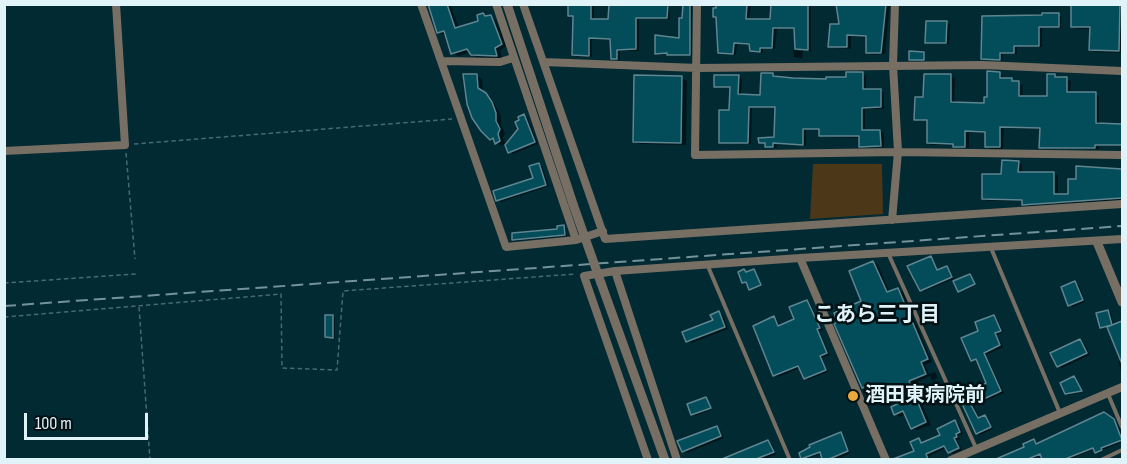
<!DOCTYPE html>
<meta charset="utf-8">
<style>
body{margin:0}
#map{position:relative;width:1127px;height:464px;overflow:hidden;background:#022a33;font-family:"Sofia Sans Condensed",sans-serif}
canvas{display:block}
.frame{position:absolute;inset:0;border:6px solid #dff3f9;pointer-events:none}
.scale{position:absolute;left:24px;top:413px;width:124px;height:27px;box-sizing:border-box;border:3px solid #dff3f9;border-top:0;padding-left:8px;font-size:18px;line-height:21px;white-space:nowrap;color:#dff3f9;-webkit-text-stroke:4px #031014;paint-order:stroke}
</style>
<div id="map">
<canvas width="1127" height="464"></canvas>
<div class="frame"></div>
<div class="scale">100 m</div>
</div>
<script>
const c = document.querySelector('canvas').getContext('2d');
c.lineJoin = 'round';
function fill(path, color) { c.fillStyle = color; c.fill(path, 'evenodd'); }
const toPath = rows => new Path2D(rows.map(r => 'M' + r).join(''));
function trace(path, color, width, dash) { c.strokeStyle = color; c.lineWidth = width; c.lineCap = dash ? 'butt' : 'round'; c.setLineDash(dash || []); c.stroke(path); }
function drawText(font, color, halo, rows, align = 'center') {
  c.font = font + ' "Sofia Sans Condensed","Noto Sans JP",sans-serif'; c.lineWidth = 5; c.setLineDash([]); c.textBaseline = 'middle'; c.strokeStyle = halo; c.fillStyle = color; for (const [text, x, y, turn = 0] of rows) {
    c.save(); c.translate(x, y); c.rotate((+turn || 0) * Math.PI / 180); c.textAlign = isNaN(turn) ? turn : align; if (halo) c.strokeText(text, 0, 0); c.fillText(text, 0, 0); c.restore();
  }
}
const green = toPath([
 [813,164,882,164,883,214,810,219]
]);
const shadow = toPath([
 [429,4,450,4,459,28,479,22,483,14,496,20,507,46,500,50,502,58,477,58,471,52,458,56,453,53,446,34,444,35,439,32],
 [569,4,594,4,594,21,609,21,610,4,669,4,670,19,639,19,639,51,620,51,620,60,613,58,611,40,592,39,592,57,577,57,574,55,573,17,569,15],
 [688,4,692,5,692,56,656,53,681,40],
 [717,4,751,4,749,21,772,20,772,4,811,4,811,51,803,50,802,59,794,57,793,50,802,51,797,48,796,29,777,29,775,49,763,49,763,53,755,53,751,50,751,45,737,44,736,55,723,54,719,52,718,18,714,16],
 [838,4,890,4,885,54,872,55,868,52,867,38,851,36,851,49,834,48,830,46,840,25],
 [1072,4,1122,4,1122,53,1095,52,1091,49,1091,29,1077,29,1072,26],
 [1058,15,1061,17,1061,28,1042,28,1042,47,1017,47,1017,54,1003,54,1002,61,983,58],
 [947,22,950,24,949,44,931,44,927,42],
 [999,73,1003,76,1004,79,1011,79,1022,85,1023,97,1048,97,1055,76,1071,81,1070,94,1095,94,1099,96,1099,125,1122,125,1122,146,1099,146,1099,149,1045,149,1041,147,1041,129,1004,128,1003,149,990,149,986,146,986,133,969,132,969,148,959,148,955,145,932,145,928,143,928,121,920,121,916,119,925,99,951,76,955,78,954,104,986,105],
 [863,74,866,76,866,91,881,91,884,93,884,109,865,109,865,131,880,131,884,133,884,147,864,148,860,146,860,138,824,137,820,135,820,130,806,130,806,146,776,144,777,148,770,148,766,145,760,143,775,138,776,108,752,108,751,144,724,144,720,142,730,111,731,88,719,88,715,86,739,76,742,78,741,96,762,97,773,75,793,79,847,79],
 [477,76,482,79,483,92,491,97,501,116,501,125,505,133,503,138,505,144,501,146,482,130],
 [636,77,682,78,687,81,686,145,639,144,634,141],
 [524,116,528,118,538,144,513,154,509,152],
 [1018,162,1022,164,1022,173,1054,173,1058,175,1058,195,1069,195,1122,178,1122,200,1027,206,1024,204,1024,201,987,201,983,198,1002,175],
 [538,164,542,166,549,186,501,202,498,200,534,179],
 [563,227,566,228,567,236,516,241,513,240,558,231],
 [931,258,934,260,938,271,947,268,950,269,954,279,924,291,921,290],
 [873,262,878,265,890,293,897,289,903,292,932,362,925,365,929,374,935,372,938,378,932,381,930,376,913,384,931,425,917,430,912,428,906,414,900,417,895,414,901,404,895,391,880,397,875,394,873,389,868,390,863,387,863,302],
 [754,270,762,286,752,290,748,282,743,282,744,271],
 [970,275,976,285,961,292,959,291],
 [1075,283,1079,285,1085,302,1073,307,1069,305],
 [807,301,810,303,823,330,819,331,830,355,822,358,828,372,808,380,805,378,800,368,778,377,775,375,774,318,777,319,780,327,796,319],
 [1107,311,1111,313,1114,326,1122,323,1122,373,1118,362,1122,360,1109,328,1102,327],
 [719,313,723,315,728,329,691,343,687,341,715,321],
 [994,316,997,318,1003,332,997,335,1003,347,986,355,1004,393,974,406,980,419,985,417,988,419,993,429,980,435,977,433,960,396,988,384,978,361,973,360,980,332],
 [333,317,335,318,335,338,328,338,326,337],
 [1080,341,1084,343,1090,355,1062,368,1058,366],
 [1074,378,1083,392,1069,395,1066,393],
 [706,398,712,409,695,416,693,414],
 [1104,414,1116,422,1122,432,1122,442,1103,450,1103,451,1099,453,1095,449,1068,460,1043,460,1042,455,1030,460,994,459,1026,448,1034,440,1038,445],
 [955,422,959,424,963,434,958,436,960,439,957,440,962,450,953,454,947,448,929,456,930,460,900,460,916,451,919,440,923,444,942,436],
 [716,428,720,430,724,438,687,453,683,451],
 [841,434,843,436,850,453,836,460,824,460,822,453,805,459,803,458],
 [768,442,772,444,776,454,764,460,726,460]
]);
const building = toPath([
 [428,4,447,4,455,28,478,21,477,15,483,13,485,16,491,15,502,44,495,48,497,56,471,55,467,49,451,54,444,31,437,33,428,4],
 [568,4,591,4,591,19,608,19,609,5,668,4,667,18,636,18,636,49,617,50,617,59,611,59,610,39,589,38,589,56,572,55,573,16,568,16,568,4],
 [683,4,690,4,690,55,667,55,667,53,655,54,655,35,679,38,679,18,682,18,683,4],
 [716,4,747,4,746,19,770,19,771,4,808,4,808,50,795,49,794,28,773,28,772,48,760,48,760,52,750,51,749,44,734,43,733,54,718,53,716,17,713,17,713,8,716,8,716,4],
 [836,4,886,4,881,53,866,53,866,36,847,35,847,47,828,47,830,24,839,24,836,4],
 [1071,4,1120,4,1119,51,1089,50,1090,27,1071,27,1071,4],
 [1042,13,1059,13,1059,27,1039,27,1039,46,1014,46,1014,53,1000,53,1000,60,981,59,982,16,1042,15,1042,13],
 [926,21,947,21,946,43,925,43,926,21],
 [909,51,924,52,924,60,909,60,909,51],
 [987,71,1000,72,1000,78,1012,78,1012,81,1019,81,1019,96,1047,96,1047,74,1055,74,1055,77,1067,77,1067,92,1096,92,1096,123,1122,124,1122,145,1095,145,1095,148,1039,148,1040,128,1000,127,1000,147,985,147,985,132,965,131,965,147,953,147,953,144,927,143,927,120,914,120,915,97,923,97,924,74,951,74,951,102,984,103,984,97,987,97,987,71],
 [846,72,863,72,863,89,881,89,881,107,862,108,862,130,880,130,881,146,859,147,859,136,819,136,819,129,803,129,803,145,773,143,773,147,765,147,765,143,759,143,758,138,774,137,775,107,749,107,748,143,719,143,719,110,729,110,730,87,714,87,714,75,739,75,738,94,760,95,761,73,773,73,773,76,793,78,826,79,826,77,846,77,846,72],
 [463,74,477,74,478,88,486,93,492,102,496,113,496,121,500,129,498,134,500,141,495,144,493,138,490,140,481,131,472,118,467,104,463,74],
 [634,75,682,76,681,143,633,142,634,75],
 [524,114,535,142,508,153,505,145,518,129,515,122,519,120,518,117,524,114],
 [1002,160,1019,161,1018,172,1054,172,1054,194,1068,194,1068,179,1076,179,1076,166,1122,169,1122,198,1022,205,1022,200,982,199,982,174,1001,174,1002,160],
 [539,163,546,185,496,201,493,191,533,178,529,166,539,163],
 [564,225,565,235,512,240,512,233,557,229,557,226,564,225],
 [931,256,937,270,947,266,952,277,920,291,907,266,931,256],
 [873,261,887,292,898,288,928,359,921,362,926,374,909,381,926,422,911,429,903,411,894,415,891,407,899,403,892,387,874,395,870,385,862,388,834,324,837,322,834,313,861,301,849,271,873,261],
 [744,269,746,272,754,269,761,285,749,290,746,282,742,283,738,272,744,269],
 [970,274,975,284,958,292,953,281,970,274],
 [1075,281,1083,300,1068,306,1061,287,1075,281],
 [807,300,820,328,817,329,827,353,820,356,826,370,804,379,798,366,773,376,753,326,774,316,778,326,794,319,789,307,807,300],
 [1108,310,1112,325,1100,328,1096,313,1108,310],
 [719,311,725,327,686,342,682,332,713,320,710,315,719,311],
 [325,315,333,315,333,338,325,337,325,315],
 [994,315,1001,331,995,333,1000,345,984,353,1001,391,971,405,978,418,985,415,991,427,976,434,958,395,986,383,976,359,971,361,961,338,978,331,975,322,994,315],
 [1122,321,1122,364,1107,327,1122,321],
 [1080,339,1087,353,1057,367,1050,353,1080,339],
 [1074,376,1082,391,1065,394,1060,383,1074,376],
 [706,397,711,408,691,415,687,404,706,397],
 [1104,412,1114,419,1122,440,1101,448,1102,450,1095,453,1093,448,1065,459,1042,459,1040,454,1028,459,996,459,1024,447,1023,444,1034,439,1036,444,1104,412],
 [955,420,960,432,956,434,957,437,954,438,959,448,948,453,944,446,926,454,928,459,893,459,914,451,910,442,919,438,921,443,940,435,937,429,955,420],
 [717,426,721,436,682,452,677,441,717,426],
 [841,432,848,451,829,459,822,459,820,452,801,459,799,453,810,447,809,445,841,432],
 [768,440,774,452,756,459,722,459,768,440]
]);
const path = toPath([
 [134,144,452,119],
 [126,153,135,259],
 [4,283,136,274],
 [139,307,150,460],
 [4,317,281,294,282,368,337,370,343,291,575,274]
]);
const service = toPath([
 [991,248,1060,413],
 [888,253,976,448],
 [707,264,790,460],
 [1108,394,1122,427],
 [1101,460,1122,450]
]);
const minor = toPath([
 [421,4,506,247,576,240,603,231],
 [496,4,576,240],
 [523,4,605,239,1122,204],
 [697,4,695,155,898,152,1122,155],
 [442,61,500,62,513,58],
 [544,62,697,68,983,65,1122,71],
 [4,151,125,145,116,4],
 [892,220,898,152,893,65,895,4],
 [800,258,886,460],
 [615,271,677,460],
 [648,460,584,276,615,271,800,258,1122,239],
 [951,460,1122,387]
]);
const tertiary = toPath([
 [507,4,573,204],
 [1097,242,1122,302],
 [601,283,665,460]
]);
const rail = toPath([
 [4,306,1122,226]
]);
const tertiaryBridge = toPath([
 [573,204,601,283]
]);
const markers = [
 [853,396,6,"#eda83b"]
];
const poiNames = [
 ["酒田東病院前",865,396]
];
const neighbourhoodNames = [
 ["こあら三丁目",877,316]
];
fill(green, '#4c3719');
fill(shadow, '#0007');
fill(building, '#034d5b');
trace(building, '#5f8590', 1.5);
trace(path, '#476971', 1.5, [4.5, 3]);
trace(service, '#786f64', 4);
trace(minor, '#786f64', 8);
trace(tertiary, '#786f64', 9);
trace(rail, '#749299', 2, [12, 6]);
trace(tertiaryBridge, '#786f64', 9);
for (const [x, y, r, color] of markers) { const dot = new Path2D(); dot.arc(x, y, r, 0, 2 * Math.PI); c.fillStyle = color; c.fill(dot); trace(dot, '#031014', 2); }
drawText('bold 20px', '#dff3f9', '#031014', poiNames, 'left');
drawText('bold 21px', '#dff3f9', '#031014', neighbourhoodNames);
</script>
